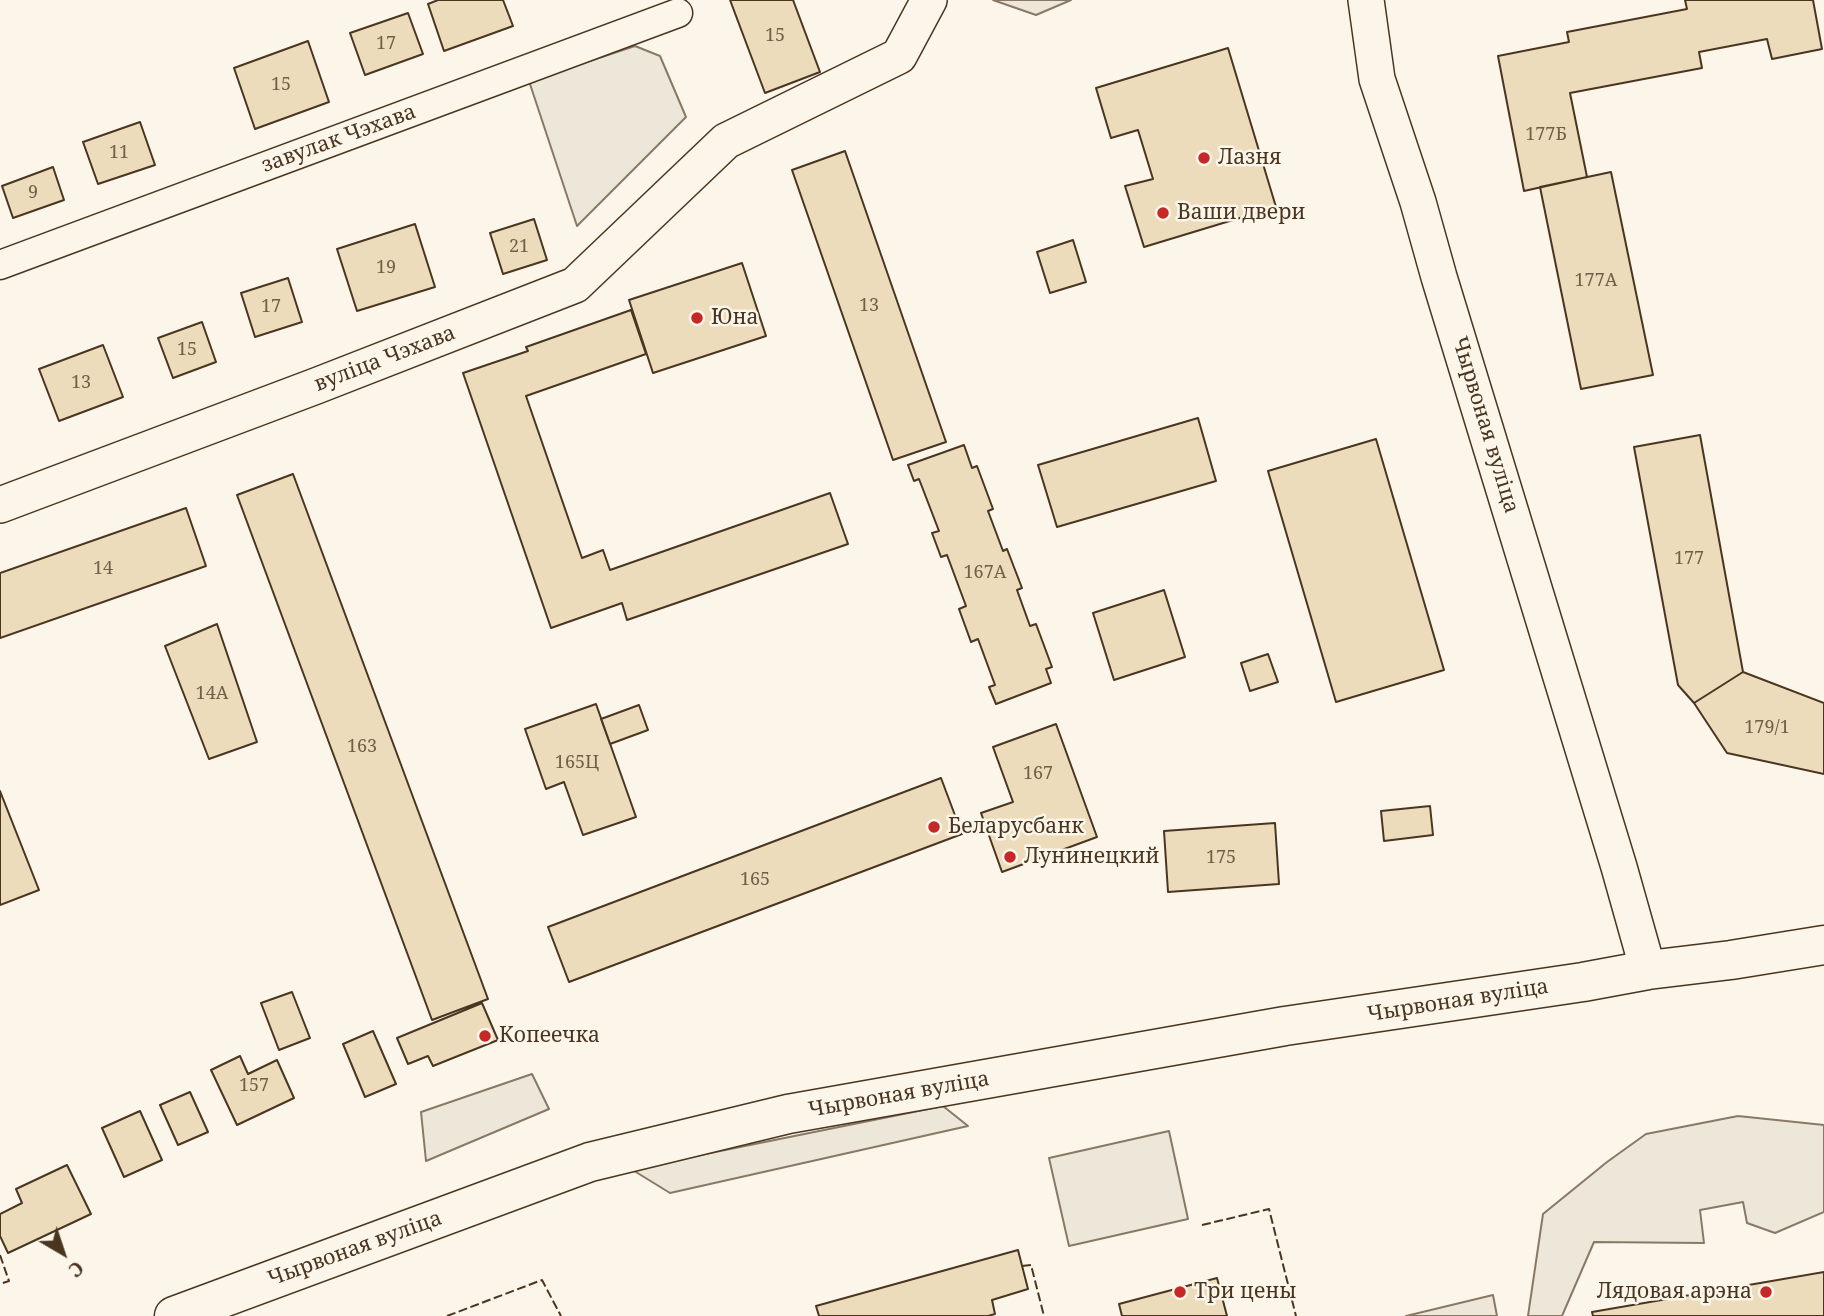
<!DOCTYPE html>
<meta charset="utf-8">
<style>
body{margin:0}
#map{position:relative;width:1824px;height:1316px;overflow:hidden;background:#fbf6e9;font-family:"Noto Serif",serif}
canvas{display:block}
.north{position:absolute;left:28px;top:1218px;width:70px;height:70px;-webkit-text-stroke:5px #fbf6e9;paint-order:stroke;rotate:141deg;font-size:19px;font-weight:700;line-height:28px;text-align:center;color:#4a3520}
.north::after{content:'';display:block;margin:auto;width:24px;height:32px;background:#4a3520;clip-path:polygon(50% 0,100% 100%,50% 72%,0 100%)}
</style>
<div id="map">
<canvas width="1824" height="1316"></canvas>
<div class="north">С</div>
</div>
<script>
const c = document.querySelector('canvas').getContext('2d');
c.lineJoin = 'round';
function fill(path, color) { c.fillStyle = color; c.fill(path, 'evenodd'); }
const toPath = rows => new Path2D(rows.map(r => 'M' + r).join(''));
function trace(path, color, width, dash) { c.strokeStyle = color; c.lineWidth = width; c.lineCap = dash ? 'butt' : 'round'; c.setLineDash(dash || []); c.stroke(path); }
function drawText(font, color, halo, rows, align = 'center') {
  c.font = font + ' "Noto Serif",serif'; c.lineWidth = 5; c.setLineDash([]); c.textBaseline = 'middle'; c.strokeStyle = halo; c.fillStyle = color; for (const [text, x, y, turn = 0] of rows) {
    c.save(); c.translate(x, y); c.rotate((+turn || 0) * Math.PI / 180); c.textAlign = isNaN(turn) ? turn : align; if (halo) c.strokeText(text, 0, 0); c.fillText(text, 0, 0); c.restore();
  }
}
const green = toPath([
 [993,0,1071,0,1036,15,993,0],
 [1493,1295,1497,1316,1406,1316,1493,1295]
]);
const parking = toPath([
 [635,46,660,56,686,117,577,226,529,81,635,46],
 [532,1074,549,1109,426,1161,421,1112,532,1074],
 [943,1106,968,1126,670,1193,631,1169,943,1106],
 [1738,1116,1824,1125,1824,1212,1775,1233,1747,1223,1743,1202,1700,1210,1704,1243,1594,1242,1562,1316,1528,1316,1543,1214,1607,1162,1646,1134,1738,1116],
 [1169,1131,1188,1219,1069,1246,1049,1158,1169,1131]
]);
const building = toPath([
 [438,0,503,0,513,26,444,51,428,4,438,0],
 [730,0,793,0,820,72,765,93,730,0],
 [1685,0,1813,0,1822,49,1772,59,1767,39,1699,52,1702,68,1570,93,1587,177,1524,191,1498,56,1569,42,1567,32,1687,9,1685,0],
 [408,13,423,54,365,75,350,33,408,13],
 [308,41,329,102,255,129,234,68,308,41],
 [1228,48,1276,207,1144,247,1125,186,1153,179,1138,130,1111,138,1096,88,1228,48],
 [140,122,155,165,98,184,83,142,140,122],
 [845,151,946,442,893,460,792,170,845,151],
 [53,167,64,200,13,218,2,186,53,167],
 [1611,172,1653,375,1581,389,1540,187,1611,172],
 [534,219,547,260,503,274,490,233,534,219],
 [415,224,435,287,357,311,337,249,415,224],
 [1073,240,1086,282,1050,293,1037,252,1073,240],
 [742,263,766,336,653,373,629,300,742,263],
 [288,278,302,322,255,337,241,293,288,278],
 [631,310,646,354,526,396,582,558,603,550,610,570,830,493,848,544,627,620,622,603,551,628,463,373,528,351,526,347,631,310],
 [202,322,216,362,173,378,158,338,202,322],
 [103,345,123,397,59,421,39,369,103,345],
 [1198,418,1216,481,1057,527,1038,465,1198,418],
 [1700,435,1743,672,1694,703,1678,685,1634,447,1700,435],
 [1376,439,1444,670,1336,702,1268,471,1376,439],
 [964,445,972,468,977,466,993,509,988,511,1003,551,1007,549,1022,588,1017,590,1030,626,1036,624,1052,667,1046,669,1051,683,996,704,989,687,995,685,978,639,971,642,959,609,966,606,947,555,941,557,932,533,939,531,919,479,914,481,908,465,964,445],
 [293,474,488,999,432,1020,237,495,293,474],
 [186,508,206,566,0,638,0,573,186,508],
 [1164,590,1185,657,1114,680,1093,613,1164,590],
 [217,624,257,742,209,759,165,646,217,624],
 [1268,654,1278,682,1250,691,1241,663,1268,654],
 [1743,672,1824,703,1824,774,1727,753,1694,703,1743,672],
 [596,704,636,817,583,835,564,782,546,789,525,729,596,704],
 [639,705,648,730,610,744,601,719,639,705],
 [1056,724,1097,837,1002,872,981,813,1013,802,993,747,1056,724],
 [941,778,962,834,569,982,548,927,941,778],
 [0,791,39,890,0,905,0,791],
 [1430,806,1433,835,1384,841,1381,811,1430,806],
 [1275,823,1279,884,1168,892,1164,831,1275,823],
 [292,992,310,1038,279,1050,261,1003,292,992],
 [482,1003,498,1040,433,1066,428,1056,408,1064,397,1038,482,1003],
 [373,1031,396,1084,365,1097,343,1044,373,1031],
 [240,1056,248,1074,277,1060,294,1098,237,1125,211,1070,240,1056],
 [190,1092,208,1132,178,1145,160,1105,190,1092],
 [140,1111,162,1160,124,1177,102,1128,140,1111],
 [67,1165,91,1214,8,1253,0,1236,0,1214,22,1203,16,1189,67,1165],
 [1018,1250,1028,1289,992,1300,995,1314,988,1316,819,1316,816,1306,1018,1250],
 [1824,1272,1824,1316,1593,1316,1592,1312,1824,1272],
 [1217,1278,1227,1316,1122,1316,1119,1304,1217,1278]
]);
const minor = toPath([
 [0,265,678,13]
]);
const tertiary = toPath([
 [1366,0,1377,79,1418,202,1439,277,1619,867,1648,970],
 [0,505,316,386,575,285,726,141,899,56,929,0]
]);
const primary = toPath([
 [174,1316,590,1162,788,1114,1285,1026,1583,982,1648,970,1731,960,1824,945]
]);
const fence = toPath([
 [1202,1225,1269,1209,1296,1316],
 [0,1255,9,1281,0,1284],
 [1022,1266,1031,1265,1044,1316],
 [447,1316,542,1280,561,1316]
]);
const markers = [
 [1204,158,7,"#c62828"],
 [1163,213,7,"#c62828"],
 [697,318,7,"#c62828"],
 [934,827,7,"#c62828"],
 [1010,857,7,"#c62828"],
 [485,1036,7,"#c62828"],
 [1180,1292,7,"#c62828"],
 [1766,1292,7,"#c62828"]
];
const numberNames = [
 ["15",775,36],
 ["17",386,44],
 ["15",281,85],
 ["177Б",1546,135],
 ["11",119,153],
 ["9",33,193],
 ["21",519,247],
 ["19",386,268],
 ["177А",1596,281],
 ["13",869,306],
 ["17",271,307],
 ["15",187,350],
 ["13",81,383],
 ["177",1689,559],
 ["14",103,569],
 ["167А",985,573],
 ["14А",212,694],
 ["179/1",1767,728],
 ["163",362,747],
 ["165Ц",577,763],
 ["167",1038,774],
 ["175",1221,858],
 ["165",755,880],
 ["157",254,1086]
];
const streetNames = [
 ["завулак Чэхава",339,139,-20],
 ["вуліца Чэхава",385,359,-21],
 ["Чырвоная вуліца",1485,425,73],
 ["Чырвоная вуліца",1458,1001,-9],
 ["Чырвоная вуліца",899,1095,-10],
 ["Чырвоная вуліца",355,1249,-20]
];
const poiNames = [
 ["Лазня",1218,158],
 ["Ваши двери",1177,213],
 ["Юна",711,318],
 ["Беларусбанк",948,827],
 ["Лунинецкий",1024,857],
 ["Копеечка",499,1036],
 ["Три цены",1194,1292],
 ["Лядовая арэна",1752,1292,"right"]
];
fill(green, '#ede6d9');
trace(green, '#887966', 2);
fill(parking, '#ede7d9');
trace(parking, '#887966', 2);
fill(building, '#ecdcbc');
trace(building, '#4a3520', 2);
trace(minor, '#4a3520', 31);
trace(tertiary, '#4a3520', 38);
trace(primary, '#4a3520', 41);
trace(minor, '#fbf6e9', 28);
trace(tertiary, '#fbf6e9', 35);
trace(primary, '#fbf6e9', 38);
trace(fence, '#4a3520', 2, [9, 3.5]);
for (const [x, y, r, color] of markers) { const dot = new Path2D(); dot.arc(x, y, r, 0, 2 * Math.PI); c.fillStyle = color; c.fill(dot); trace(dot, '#fbf6e9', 2.5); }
drawText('18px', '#725f47', null, numberNames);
drawText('21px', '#4a3520', '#fbf6e9', streetNames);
drawText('21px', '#4a3520', '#fbf6e9', poiNames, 'left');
</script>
